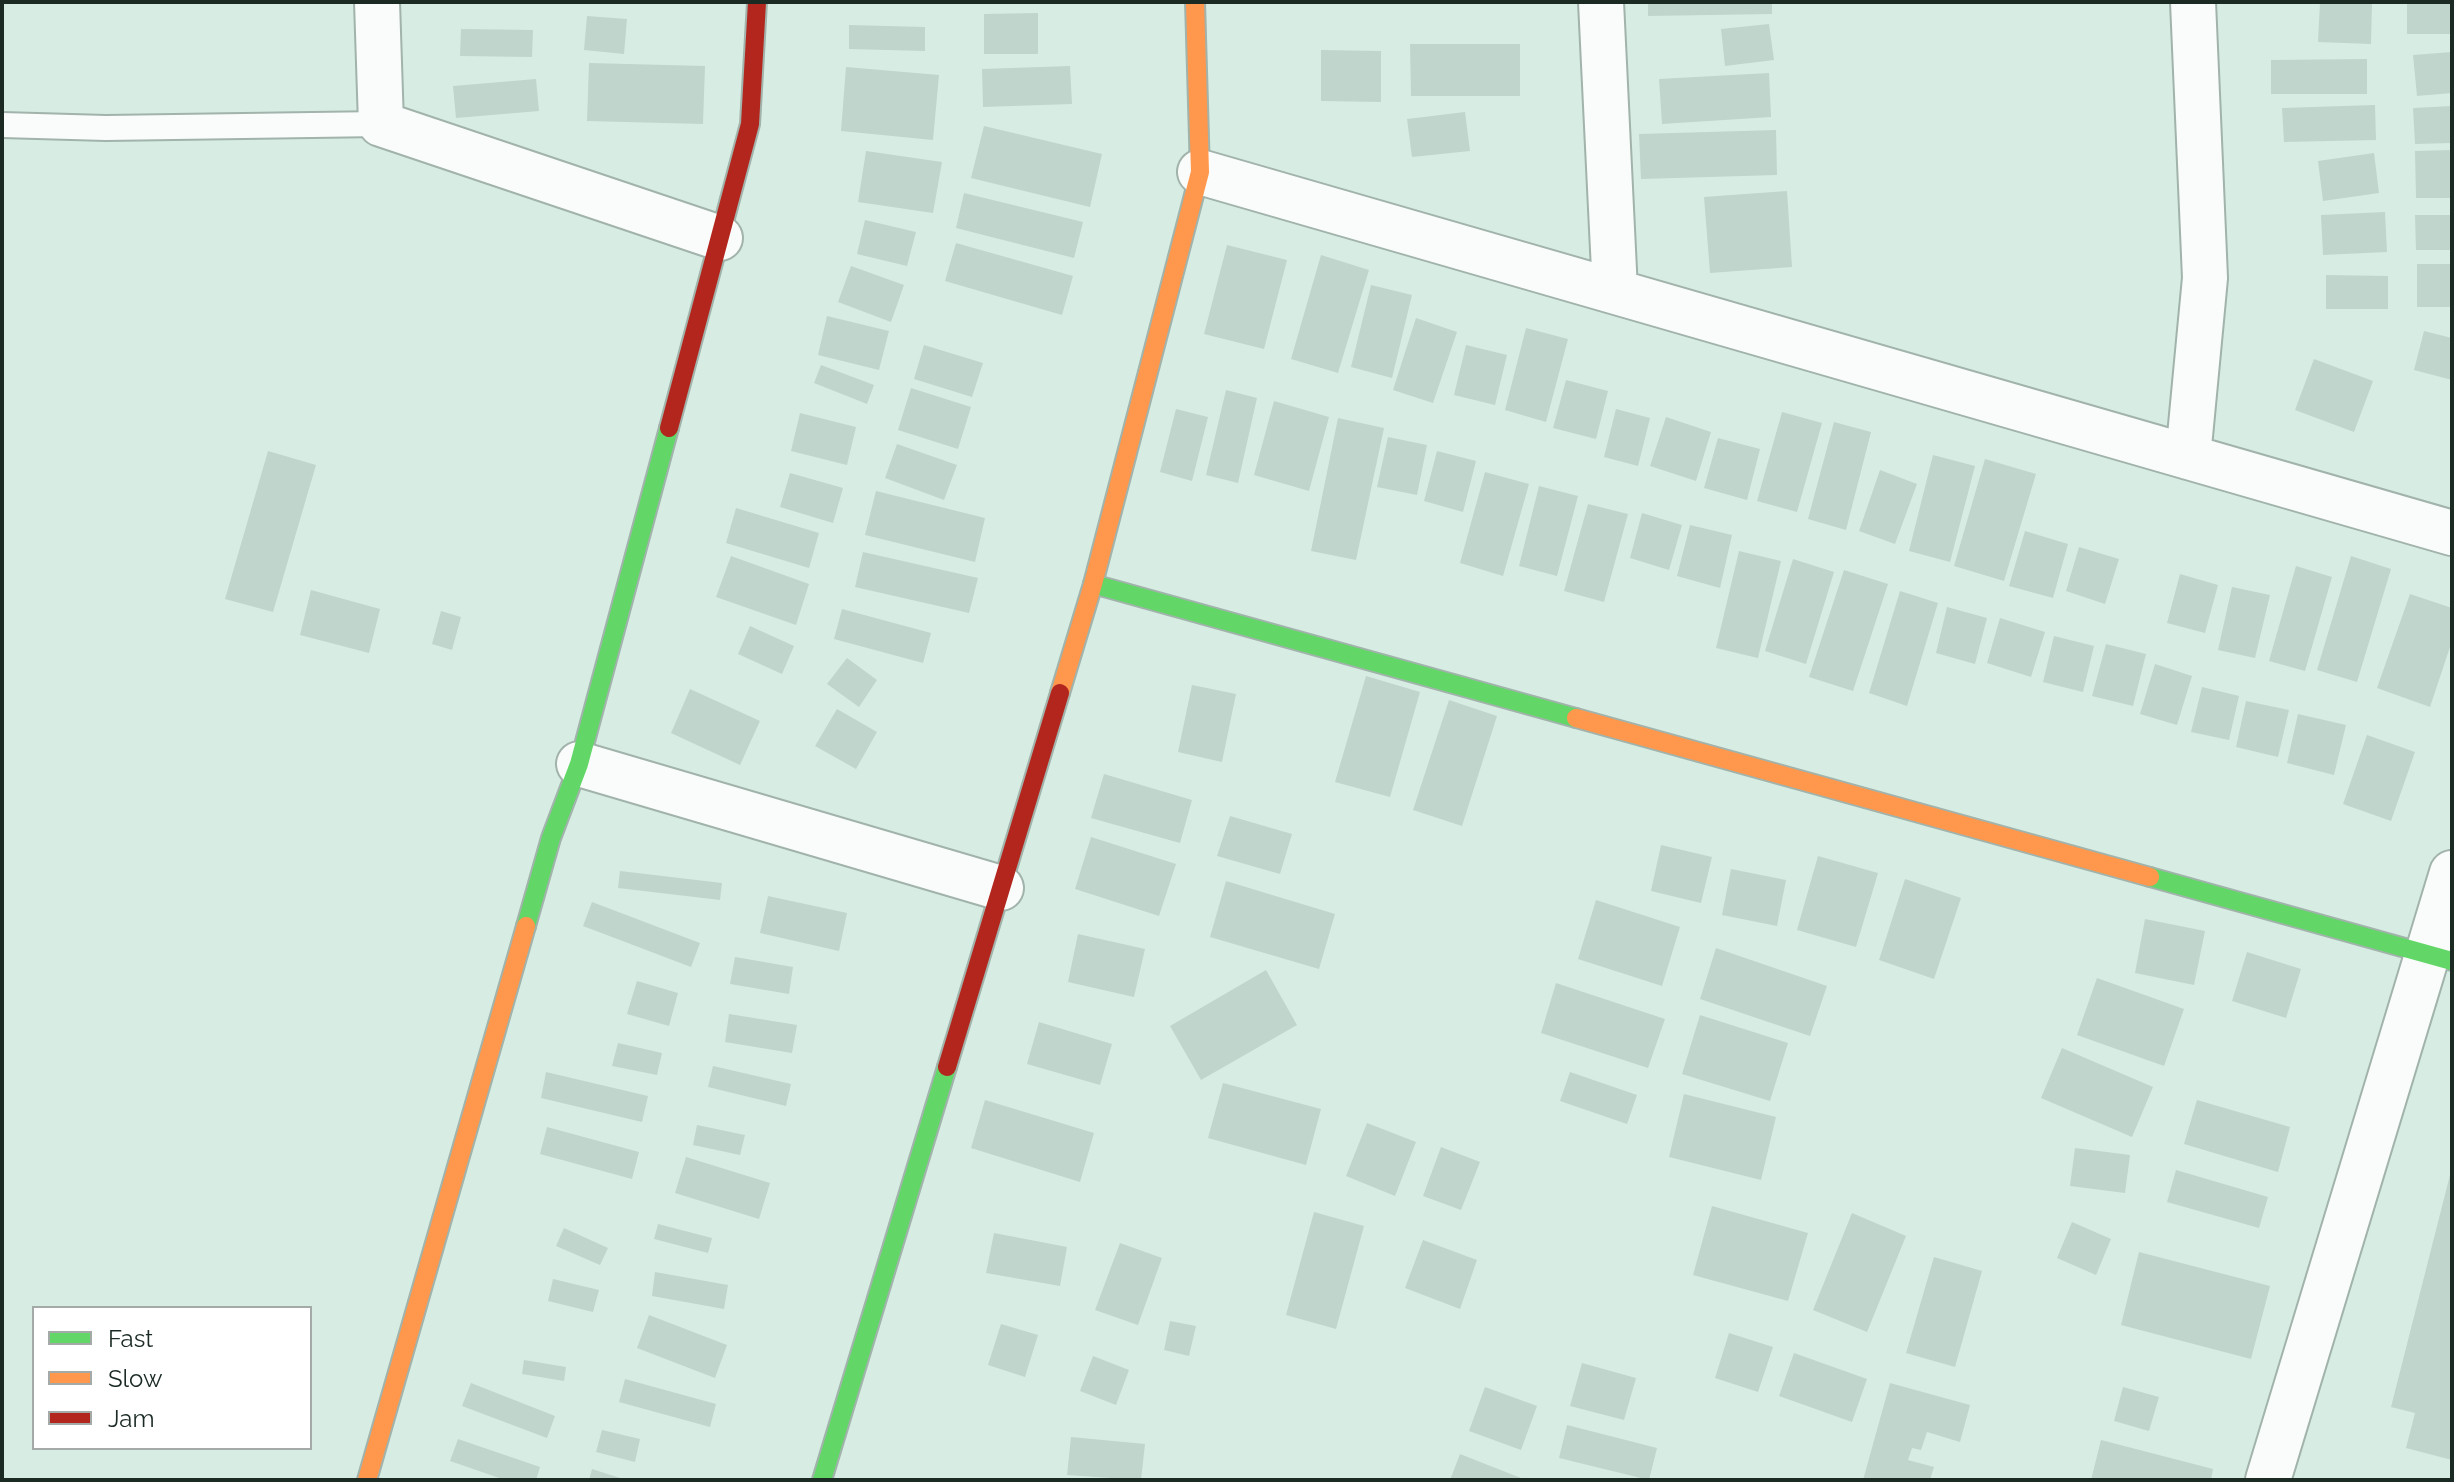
<!DOCTYPE html>
<style>
body{margin:0}
#map{position:relative;width:2454px;height:1482px;overflow:hidden;background:#d7ede3;font-family:Raleway,sans-serif}
canvas{display:block}
.frame{position:absolute;inset:0;border:4px solid #1b2b24;pointer-events:none}
.legend{position:absolute;left:32px;top:1306px;width:280px;height:144px;box-sizing:border-box;background:#fff;border:2px solid #a4aaa7;margin:0;padding:10px 14px;list-style:none;font-size:24px;color:#1b2b24}
.legend li{display:flex;align-items:center;gap:16px;height:40px}
.legend b{width:40px;border:2px solid #a4aaa7}
</style>
<div id="map">
<canvas width="2454" height="1482"></canvas>
<div class="frame"></div>
<ul class="legend">
<li><b style="height:10px;background:#63d668"></b>Fast</li>
<li><b style="height:10px;background:#ff974d"></b>Slow</li>
<li><b style="height:10px;background:#b3261e"></b>Jam</li>
</ul>
</div>
<script>
const c = document.querySelector('canvas').getContext('2d');
c.lineJoin = 'round';
function fill(path, color) { c.fillStyle = color; c.fill(path, 'evenodd'); }
const toPath = rows => new Path2D(rows.map(r => 'M' + r).join(''));
function trace(path, color, width, dash) { c.strokeStyle = color; c.lineWidth = width; c.lineCap = dash ? 'butt' : 'round'; c.setLineDash(dash || []); c.stroke(path); }
const building = toPath([
 [1648,2,1772,2,1772,14,1648,16],
 [2320,2,2372,3,2371,44,2318,42],
 [2407,2,2452,2,2452,34,2407,34],
 [1038,13,1038,54,984,54,984,14],
 [587,16,627,19,624,54,584,50],
 [1769,24,1774,60,1725,66,1721,29],
 [849,25,925,27,925,51,849,49],
 [461,29,533,30,532,57,460,56],
 [1410,44,1520,44,1520,96,1411,96],
 [1321,50,1381,51,1381,102,1321,101],
 [2452,52,2452,93,2417,96,2413,55],
 [2367,59,2367,94,2271,94,2271,60],
 [589,63,705,66,703,124,587,121],
 [1070,66,1072,104,983,107,982,69],
 [846,67,939,75,933,140,841,131],
 [1769,73,1771,117,1662,124,1659,79],
 [536,79,539,111,456,118,453,86],
 [2375,105,2376,140,2284,142,2282,108],
 [2452,106,2452,143,2415,144,2413,108],
 [1465,112,1470,151,1412,157,1407,119],
 [984,126,1102,154,1090,207,971,178],
 [1776,130,1777,175,1641,179,1639,134],
 [2452,150,2452,198,2416,198,2415,151],
 [866,151,942,162,933,213,858,202],
 [2374,153,2379,193,2323,201,2318,161],
 [1787,191,1792,267,1710,273,1704,197],
 [964,193,1083,222,1074,258,956,228],
 [2385,212,2387,252,2323,255,2321,215],
 [2415,215,2452,215,2452,250,2416,250],
 [865,220,916,232,907,266,857,254],
 [956,243,1073,276,1062,315,945,281],
 [1227,245,1287,260,1264,349,1204,334],
 [1321,255,1369,270,1338,373,1291,359],
 [2417,264,2452,264,2452,307,2417,307],
 [851,266,904,285,891,322,838,302],
 [2326,275,2388,276,2388,309,2326,309],
 [1371,285,1412,295,1392,378,1351,367],
 [827,316,889,331,879,370,818,355],
 [1416,318,1457,332,1433,403,1393,390],
 [1526,328,1568,339,1546,422,1505,410],
 [2424,331,2452,338,2452,380,2414,370],
 [924,345,983,363,972,397,914,379],
 [1466,345,1507,355,1495,405,1454,395],
 [2314,359,2373,381,2354,432,2295,410],
 [821,365,874,385,867,404,814,383],
 [1566,380,1608,391,1596,439,1553,428],
 [911,388,971,407,958,449,898,430],
 [1226,390,1257,398,1238,483,1206,475],
 [1274,401,1329,417,1309,491,1254,475],
 [1176,409,1208,417,1192,481,1160,472],
 [1616,409,1650,418,1638,466,1604,457],
 [1782,412,1822,423,1797,512,1757,501],
 [800,413,856,427,847,465,791,451],
 [1666,417,1711,432,1696,481,1650,466],
 [1338,418,1384,428,1356,560,1311,551],
 [1834,422,1871,432,1846,530,1808,519],
 [1388,437,1427,445,1417,495,1377,487],
 [1718,438,1760,449,1747,500,1704,488],
 [897,444,957,465,944,500,885,478],
 [268,451,316,465,273,612,225,599],
 [1437,451,1476,461,1463,512,1424,501],
 [1933,455,1975,466,1950,562,1909,551],
 [1985,459,2036,474,2004,581,1954,566],
 [1880,470,1917,484,1895,544,1859,531],
 [1485,472,1529,484,1503,576,1460,563],
 [790,473,843,488,833,523,780,507],
 [1539,486,1578,496,1557,576,1519,566],
 [876,491,985,518,975,562,865,535],
 [1588,504,1628,514,1604,602,1564,591],
 [736,508,819,533,809,568,726,543],
 [1642,513,1682,525,1669,570,1630,558],
 [1690,525,1732,535,1720,588,1677,576],
 [2025,531,2068,544,2053,598,2009,586],
 [2079,547,2119,559,2105,604,2066,591],
 [1739,551,1781,561,1758,658,1716,648],
 [863,552,978,578,969,613,855,587],
 [731,556,809,584,796,625,716,597],
 [2351,556,2391,569,2357,682,2317,670],
 [1793,559,1834,572,1806,664,1765,651],
 [2296,566,2332,577,2305,671,2269,661],
 [1844,570,1888,584,1853,691,1809,677],
 [2180,574,2218,585,2205,633,2167,623],
 [2232,587,2270,595,2255,658,2218,650],
 [311,590,380,609,369,653,300,635],
 [1900,591,1938,603,1907,706,1869,693],
 [2410,594,2452,608,2452,641,2430,707,2377,688],
 [1947,607,1987,618,1975,664,1936,653],
 [842,609,931,633,923,663,834,639],
 [441,611,461,617,452,650,432,644],
 [2000,618,2045,632,2031,677,1987,663],
 [750,626,794,646,782,674,738,654],
 [2054,636,2094,646,2083,692,2043,682],
 [2106,644,2146,654,2133,706,2092,696],
 [847,658,877,680,859,707,827,684],
 [2155,664,2192,676,2177,725,2140,714],
 [1366,676,1420,692,1390,797,1335,782],
 [1192,685,1236,694,1222,762,1178,752],
 [2202,687,2239,696,2229,740,2191,732],
 [690,689,760,721,740,765,671,733],
 [1449,700,1497,716,1462,826,1413,810],
 [2246,701,2289,710,2278,757,2236,747],
 [837,709,877,732,856,769,815,746],
 [2298,714,2346,725,2334,775,2287,763],
 [2367,735,2415,752,2391,821,2343,804],
 [1104,774,1192,800,1180,843,1091,818],
 [1230,816,1292,834,1280,874,1217,856],
 [1091,837,1176,864,1159,916,1075,889],
 [1661,845,1712,857,1701,903,1651,891],
 [1818,856,1878,873,1856,947,1797,930],
 [1731,869,1786,880,1777,926,1722,915],
 [620,871,722,883,720,900,618,888],
 [1905,879,1961,898,1934,979,1879,960],
 [1226,881,1335,914,1319,969,1210,937],
 [768,896,847,913,839,951,760,933],
 [1596,900,1680,927,1662,986,1578,959],
 [592,902,700,943,691,967,583,926],
 [2145,919,2205,931,2194,985,2135,973],
 [1078,934,1145,949,1134,997,1068,982],
 [1716,948,1827,986,1810,1036,1700,999],
 [2247,952,2301,969,2286,1018,2232,1001],
 [735,957,793,967,789,994,730,984],
 [1266,970,1297,1025,1201,1080,1170,1026],
 [2097,978,2184,1009,2164,1066,2077,1035],
 [637,981,678,993,669,1026,627,1014],
 [1556,983,1665,1019,1648,1068,1541,1033],
 [729,1014,797,1025,792,1053,725,1042],
 [1700,1015,1788,1043,1770,1101,1682,1074],
 [1039,1022,1112,1044,1100,1085,1027,1064],
 [618,1043,662,1053,657,1075,612,1066],
 [2062,1048,2153,1087,2132,1137,2041,1098],
 [713,1066,791,1084,786,1106,708,1087],
 [546,1072,648,1096,642,1122,541,1098],
 [1570,1072,1637,1095,1627,1124,1560,1101],
 [1223,1083,1321,1109,1306,1165,1208,1138],
 [1684,1094,1776,1117,1761,1180,1669,1157],
 [985,1100,1094,1133,1080,1182,971,1148],
 [2197,1100,2290,1127,2278,1172,2184,1144],
 [1367,1123,1416,1142,1395,1196,1346,1176],
 [697,1125,745,1135,740,1155,693,1145],
 [547,1127,639,1152,632,1179,540,1154],
 [1441,1147,1480,1162,1461,1210,1423,1196],
 [2075,1148,2130,1155,2125,1193,2070,1186],
 [686,1157,770,1183,759,1219,675,1193],
 [2176,1170,2268,1197,2259,1228,2167,1202],
 [2451,1171,2452,1171,2452,1460,2406,1448,2415,1413,2391,1407],
 [1712,1206,1808,1233,1788,1301,1693,1275],
 [1314,1212,1364,1226,1336,1329,1286,1315],
 [1852,1213,1906,1236,1867,1332,1813,1310],
 [2072,1222,2111,1239,2096,1275,2057,1258],
 [658,1224,712,1238,708,1253,654,1239],
 [564,1228,608,1248,600,1265,556,1246],
 [994,1233,1067,1247,1060,1286,986,1273],
 [1423,1240,1477,1260,1460,1309,1405,1288],
 [1120,1243,1162,1258,1138,1325,1095,1310],
 [2139,1252,2270,1286,2251,1359,2121,1325],
 [1934,1257,1982,1271,1955,1367,1906,1353],
 [655,1272,728,1285,724,1309,652,1296],
 [553,1279,599,1290,593,1312,548,1301],
 [649,1315,727,1345,715,1378,637,1348],
 [1170,1321,1196,1326,1189,1356,1164,1350],
 [1001,1324,1038,1335,1025,1377,988,1365],
 [1729,1333,1773,1347,1758,1392,1715,1378],
 [1794,1353,1867,1379,1852,1422,1779,1396],
 [1093,1356,1129,1370,1116,1405,1080,1391],
 [524,1360,566,1367,564,1381,522,1374],
 [1582,1363,1636,1378,1624,1420,1570,1406],
 [625,1379,716,1404,710,1427,619,1402],
 [471,1383,555,1416,547,1438,462,1406],
 [1890,1383,1970,1405,1960,1442,1927,1432,1921,1450,1912,1448,1908,1460,1934,1467,1930,1480,1863,1480],
 [1485,1387,1537,1406,1521,1450,1469,1431],
 [2123,1387,2159,1397,2149,1431,2114,1421],
 [1567,1425,1657,1448,1649,1480,1559,1458],
 [602,1430,640,1439,635,1462,596,1452],
 [1071,1437,1145,1444,1141,1480,1067,1475],
 [458,1439,540,1467,536,1480,505,1480,450,1461],
 [2101,1440,2213,1469,2211,1480,2091,1480],
 [1460,1454,1526,1480,1450,1480],
 [592,1469,623,1479,623,1480,589,1480]
]);
const lane = toPath([
 [2,125,106,128,381,124]
]);
const street = toPath([
 [377,2,381,124,720,238],
 [1601,2,1615,291],
 [1200,172,2452,533],
 [2188,457,2205,278,2193,2],
 [579,764,1001,888],
 [2268,1480,2452,873]
]);
const fast = toPath([
 [1093,584,1576,718],
 [2150,877,2452,961],
 [526,926,551,838,579,764,669,428],
 [822,1480,947,1067]
]);
const slow = toPath([
 [1060,693,1093,584,1200,172,1195,2],
 [1576,718,2150,877],
 [367,1480,526,926]
]);
const jam = toPath([
 [669,428,750,124,757,2],
 [947,1067,1060,693]
]);
fill(building, '#c0d5cc');
trace(lane, '#a1b3ab', 28);
trace(street, '#a1b3ab', 48);
trace(fast, '#a1b3ab', 22);
trace(slow, '#a1b3ab', 22);
trace(jam, '#a1b3ab', 22);
trace(lane, '#f9fcfb', 24);
trace(street, '#f9fcfb', 44);
trace(fast, '#63d668', 18);
trace(slow, '#ff974d', 18);
trace(jam, '#b3261e', 18);
</script>
